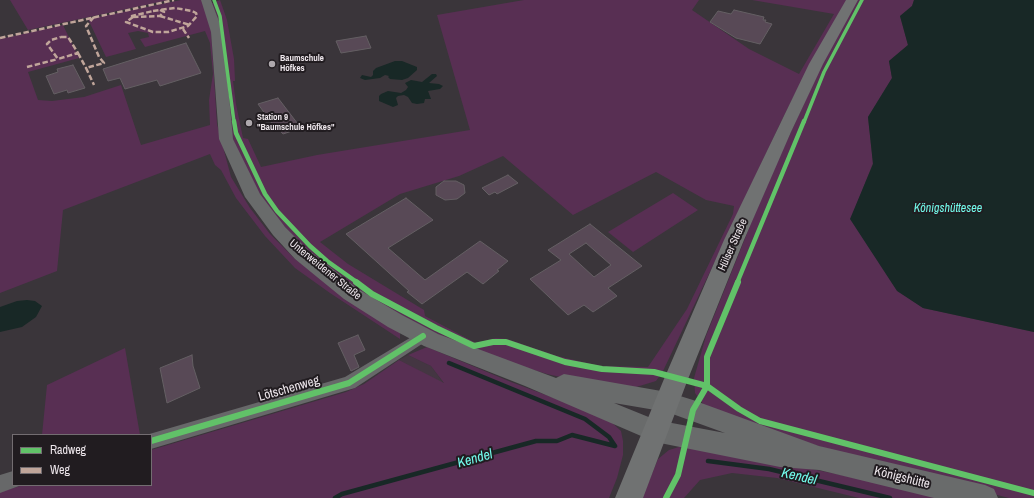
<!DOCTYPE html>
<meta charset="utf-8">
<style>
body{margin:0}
#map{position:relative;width:1034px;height:498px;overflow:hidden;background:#3a353a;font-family:"Archivo Narrow",sans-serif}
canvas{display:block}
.legend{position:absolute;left:12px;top:434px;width:140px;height:52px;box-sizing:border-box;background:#211c20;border:1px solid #736d71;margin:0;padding:5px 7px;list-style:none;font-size:12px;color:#ede6eb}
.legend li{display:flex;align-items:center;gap:8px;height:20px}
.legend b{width:20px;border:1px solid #736d71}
</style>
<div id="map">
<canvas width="1034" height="498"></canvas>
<ul class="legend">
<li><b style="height:5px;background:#61c268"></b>Radweg</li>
<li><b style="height:5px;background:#c0a59a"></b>Weg</li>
</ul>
</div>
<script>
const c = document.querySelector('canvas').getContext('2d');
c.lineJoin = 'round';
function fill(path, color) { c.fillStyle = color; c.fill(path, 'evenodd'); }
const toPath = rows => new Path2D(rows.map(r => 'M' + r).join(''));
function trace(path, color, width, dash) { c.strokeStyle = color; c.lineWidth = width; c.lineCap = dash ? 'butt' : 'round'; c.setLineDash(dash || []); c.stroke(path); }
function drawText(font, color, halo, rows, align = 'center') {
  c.font = font + ' "Archivo Narrow",sans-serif'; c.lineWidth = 4; c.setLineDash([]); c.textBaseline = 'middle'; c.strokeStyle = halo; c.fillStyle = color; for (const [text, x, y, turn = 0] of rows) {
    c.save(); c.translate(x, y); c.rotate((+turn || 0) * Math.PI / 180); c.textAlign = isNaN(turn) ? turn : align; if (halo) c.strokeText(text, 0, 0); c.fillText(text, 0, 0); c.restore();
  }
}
const built = toPath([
 [408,355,431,366,444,384,399,360]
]);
const green = toPath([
 [10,0,169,0,28,30],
 [181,0,202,0,211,30,217,124,231,177,250,208,270,234,295,259,359,305,400,331,400,339,330,293,295,268,265,236,236,198,221,170,215,165,210,154,63,210,57,271,0,293,0,39,63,25,79,58,28,72,38,100,52,101,84,97,121,85,141,145,210,125,209,100,213,74,210,43,205,31,145,47,140,39,149,37,148,33,138,31,128,33,136,49,106,57,88,19],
 [220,0,227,20,234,59,235,81,233,81,236,104,243,138,248,139,261,167,317,155,470,130,437,15,524,0,699,0,692,10,749,49,799,74,834,14,752,0,849,0,803,78,780,124,663,371,656,381,633,388,578,381,547,374,500,360,459,344,424,328,367,296,306,249,280,222,264,202,246,172,231,134,221,36,216,13,212,3],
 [503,156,573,215,656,172,706,200,734,206,733,214,687,309,648,367,600,366,557,356,507,339,496,338,476,343,425,316,424,310,348,264,320,242,400,194,459,176],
 [856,0,914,0,912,6,900,16,908,45,889,61,892,78,868,117,873,163,851,219,897,290,923,308,1034,332,1034,498,1009,498,899,470,731,420,706,408,695,393,694,378,706,336,754,216,775,167,822,64],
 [673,193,698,210,633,252,608,232],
 [427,347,511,382,605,417,609,420,621,431,623,441,623,455,617,478,609,498,0,498,0,492,23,485,151,485,151,450,346,392,364,384,399,360,444,383,431,366,408,355],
 [125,348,140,435,42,435,47,385],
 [679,447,732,453,876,482,939,498,859,498,777,478,732,473,700,480,684,498,642,498,658,459,669,450]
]);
const water = toPath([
 [914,0,1034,0,1034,332,923,308,897,291,850,219,873,164,868,117,892,78,889,61,908,45,900,16,912,6],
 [395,61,402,61,417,67,417,70,408,78,402,80,390,79,388,77,389,76,385,75,380,78,365,80,360,78,362,75,371,77,373,75,373,71,376,68],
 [432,74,436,74,437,76,429,83,439,84,443,86,440,89,428,91,431,99,425,99,424,103,417,104,412,103,408,97,404,95,398,96,396,98,398,105,393,107,379,101,379,96,381,94,388,91,401,93,406,90,408,87,405,83,411,80,422,82],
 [27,300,35,301,42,306,36,317,22,327,0,332,0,307,17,301]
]);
const stream = toPath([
 [449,363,585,419,609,437,615,446],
 [708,461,769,469,890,498],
 [335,498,342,494,536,441,557,441,572,435,615,446]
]);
const building = toPath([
 [734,10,764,17,763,20,766,20,765,22,772,24,760,44,736,38,710,22,718,11,731,14,734,10],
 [366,36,371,48,341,53,336,41,366,36],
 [186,43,201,73,160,86,157,80,125,89,120,78,108,81,103,69,186,43],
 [73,65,85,88,68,93,67,90,54,94,46,76,58,72,57,69,73,65],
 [278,98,301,128,283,134,275,125,273,125,258,104,278,98],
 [508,175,518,183,497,194,495,192,489,195,482,188,508,175],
 [444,181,456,181,464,185,465,193,457,199,445,200,436,195,436,187,444,181],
 [406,198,433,220,388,248,425,280,480,241,508,261,497,270,499,271,483,284,467,272,422,304,407,292,409,291,346,234,406,198],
 [590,224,642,266,608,288,617,296,593,312,584,305,568,315,530,279,561,260,548,250,590,224],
 [586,243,611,265,594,277,569,254,586,243],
 [358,335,365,350,354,355,359,367,351,371,338,343,358,335],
 [192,355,193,366,200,388,167,403,160,368,192,355]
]);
const street = toPath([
 [423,330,428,332,430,336,428,340,355,388,151,449,151,435,146,435,345,377,423,330],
 [13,471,13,485,20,485,19,486,0,493,0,475,13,471]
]);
const secondary = toPath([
 [201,0,211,0,223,32,233,139,260,194,285,227,307,249,358,289,402,315,438,334,556,378,564,374,667,392,693,400,819,446,985,485,994,489,998,498,934,498,819,470,780,467,655,442,525,386,424,346,388,327,344,299,295,259,273,235,245,197,219,139,211,32,201,0],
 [614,403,667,412,725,433,656,420,614,403]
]);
const primary = toPath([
 [846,0,858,0,823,64,791,132,744,240,688,379,643,498,615,498,664,379,724,240,809,64,846,0]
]);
const quiet = toPath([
 [153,11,160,10],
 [153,11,160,10],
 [160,16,190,25],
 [94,17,86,26,99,57,104,63,86,68,94,85],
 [133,17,160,16,164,12,160,10],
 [133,17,126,22,153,32,168,32,188,26,197,16,196,13,192,11,175,8,160,10],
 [133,17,132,16,153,11],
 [183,29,189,38],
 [61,37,68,37,78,53,58,59,47,44,51,40,61,37],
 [0,38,174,0],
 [78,53,86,68],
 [27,67,58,59]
]);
const cyclewayFar2 = toPath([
 [214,0,220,16,234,122],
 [804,122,824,72,862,0]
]);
const cyclewayFar1 = toPath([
 [234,121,236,133,265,194,277,211,310,246,327,261,358,283],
 [737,283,804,121]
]);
const cycleway = toPath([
 [356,282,372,294,436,328,474,346,493,342,506,342,565,362,602,369,654,372,707,386,739,409,760,421,1034,493],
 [151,441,349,383,423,336],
 [666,498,678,475,693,410,707,386,707,357,738,282]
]);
const markers = [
 [272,64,4,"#aea8ad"],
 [249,123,4,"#aea8ad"]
];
const farPoinames = [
 ["Baumschule",280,59],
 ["Höfkes",280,69],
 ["Station 9",257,118],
 ["\"Baumschule Höfkes\"",257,128]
];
const streetNames = [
 ["Hülser Straße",733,245,-66],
 ["Unterweidener Straße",325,270,39]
];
const waterNames = [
 ["Königshüttesee",948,209]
];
const nearStreetnames = [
 ["Lötschenweg",289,389,-16],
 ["Königshütte",902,478,14]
];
const nearWaternames = [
 ["Kendel",475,459,-16],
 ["Kendel",799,477,13]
];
fill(built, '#443642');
fill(green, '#582f53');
fill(water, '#182826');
trace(stream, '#182826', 4.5);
fill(building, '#584956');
trace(building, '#645f63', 1);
fill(street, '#676869');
fill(secondary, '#696b6b');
fill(primary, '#707272');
trace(quiet, '#c0a59a', 2.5, [5.5, 2.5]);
trace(cyclewayFar2, '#61c268', 3.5);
trace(cyclewayFar1, '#61c268', 4.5);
trace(cycleway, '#61c268', 6);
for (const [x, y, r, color] of markers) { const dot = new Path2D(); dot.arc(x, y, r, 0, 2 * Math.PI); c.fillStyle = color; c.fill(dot); trace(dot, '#211c20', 1.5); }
drawText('bold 9px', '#ede6eb', '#211c20', farPoinames, 'left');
drawText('11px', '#ede6eb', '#211c20', streetNames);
drawText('italic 12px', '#72fbeb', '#211c20', waterNames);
drawText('13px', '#ede6eb', '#211c20', nearStreetnames);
drawText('italic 14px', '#72fbeb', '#211c20', nearWaternames);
</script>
